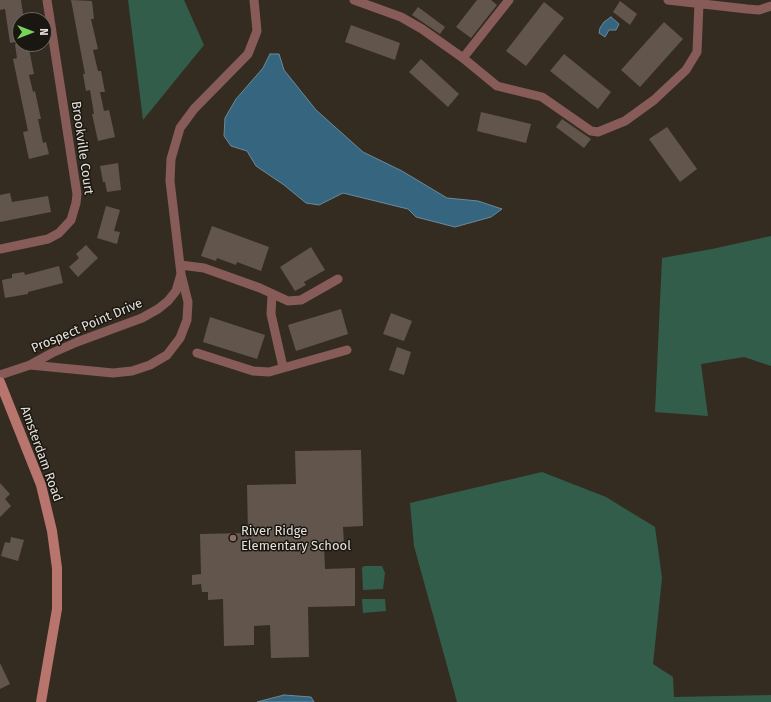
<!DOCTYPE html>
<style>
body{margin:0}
#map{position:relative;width:771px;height:702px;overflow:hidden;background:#352c21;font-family:"Fira Sans",sans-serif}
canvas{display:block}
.north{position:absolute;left:12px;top:12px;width:40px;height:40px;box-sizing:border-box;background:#1a1611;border:1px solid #6c6761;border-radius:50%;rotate:90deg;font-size:11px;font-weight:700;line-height:16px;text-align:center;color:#e6e0d9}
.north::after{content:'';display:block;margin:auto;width:14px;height:18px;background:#78d158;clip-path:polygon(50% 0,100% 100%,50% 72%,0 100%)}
</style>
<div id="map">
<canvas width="771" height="702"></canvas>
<div class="north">N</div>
</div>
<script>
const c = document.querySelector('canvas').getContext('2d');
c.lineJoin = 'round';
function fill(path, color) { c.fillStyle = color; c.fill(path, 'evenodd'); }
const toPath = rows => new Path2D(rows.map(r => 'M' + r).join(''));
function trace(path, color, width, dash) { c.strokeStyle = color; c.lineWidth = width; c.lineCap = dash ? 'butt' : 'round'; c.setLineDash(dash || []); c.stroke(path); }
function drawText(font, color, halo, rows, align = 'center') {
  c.font = font + ' "Fira Sans",sans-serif'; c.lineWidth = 3; c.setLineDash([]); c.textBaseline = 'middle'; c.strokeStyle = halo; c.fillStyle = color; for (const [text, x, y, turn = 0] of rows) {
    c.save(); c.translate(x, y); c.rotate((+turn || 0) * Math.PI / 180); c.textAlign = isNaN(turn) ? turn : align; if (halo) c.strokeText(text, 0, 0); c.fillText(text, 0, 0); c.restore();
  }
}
const green = toPath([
 [128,0,184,0,204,45,143,120],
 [771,236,771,366,744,357,701,364,708,416,655,412,662,258,712,249],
 [542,472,606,497,655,527,662,578,653,664,673,677,674,697,771,695,771,702,457,702,414,546,410,503],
 [364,566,382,566,385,573,383,589,363,590,362,568],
 [362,599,385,599,386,611,363,613]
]);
const water = toPath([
 [611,17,619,24,616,30,609,30,605,37,599,33,600,28,604,22,611,17],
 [270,54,279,54,284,70,316,110,363,152,402,171,447,198,478,201,502,209,491,217,455,227,416,217,408,209,343,193,319,205,306,203,284,185,256,166,247,151,231,146,224,136,225,118,236,99,263,68,270,54],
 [284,695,311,697,314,702,257,702,284,695]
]);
const building = toPath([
 [0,0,21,0,24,20,20,20,20,41,10,43,5,9,0,10],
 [71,0,92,1,94,19,91,19,98,49,93,50,98,71,101,71,105,92,100,92,104,111,109,110,115,137,98,141,92,114,94,114,90,90,86,91,83,74,85,74],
 [477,0,491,0,497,5,471,38,456,27],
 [620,1,637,14,630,25,613,12],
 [544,2,564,18,526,66,506,51],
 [418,7,445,27,440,34,412,15],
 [664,22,683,39,640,87,621,70],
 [351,25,400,43,395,60,345,42],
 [15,44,28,44,34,74,29,75,33,92,35,91,41,119,38,119,43,143,46,142,49,154,29,159,23,132,28,131,13,59,17,58],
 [564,54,611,92,598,109,550,71],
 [421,59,459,94,448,107,409,72],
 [481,112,531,124,526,143,477,131],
 [562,119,591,139,584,148,556,127],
 [667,127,697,169,680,182,649,139],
 [118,163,121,190,107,192,105,182,103,182,100,166],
 [10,193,12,202,48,196,51,212,0,222,0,195],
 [106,206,120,210,114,231,120,232,117,244,97,238],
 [212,226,269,247,261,271,237,262,236,265,217,258,216,261,201,256],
 [86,245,98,258,78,277,69,267,79,258,76,254],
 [311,247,325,270,304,282,306,285,295,291,280,267],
 [59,266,63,283,28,292,28,294,5,298,2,280,12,278,12,274,24,272,25,275],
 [341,309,348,334,296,351,288,325],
 [391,313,412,321,404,341,383,334],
 [210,317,265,335,257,359,203,342],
 [397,347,411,352,404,375,389,370],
 [361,450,363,526,343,527,344,545,324,546,325,569,355,568,355,606,308,607,309,657,271,658,270,625,254,626,254,645,224,646,223,599,208,600,208,592,202,592,201,584,192,585,192,575,201,574,200,534,248,533,247,485,296,484,295,451],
 [0,483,10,494,5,499,11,506,0,517],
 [11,537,24,540,18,561,1,556,5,542,10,543],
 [0,663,10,684,0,689]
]);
const minor = toPath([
 [354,0,401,17,422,29,463,58,497,86,542,97,591,131,598,132,625,121,654,100,686,70,697,52,699,3],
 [668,0,747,9,759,10,771,6],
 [463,58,509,0],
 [0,249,48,239,59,233,71,220,76,203,77,194,47,0],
 [180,265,204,268,260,288,288,301,301,300,338,279],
 [272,295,271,314,283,367],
 [197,353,253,371,269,372,347,350],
 [30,365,113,373,132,371,150,365,167,355,180,338,187,320,188,302,181,274,170,181,171,159,180,128,194,109,248,54,257,31,254,0],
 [0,375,30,365,52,353,77,342,142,318,158,309,168,301,176,291,181,274]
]);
const secondary = toPath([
 [0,382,41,485,52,531,57,568,57,609,41,702]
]);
const markers = [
 [233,538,4,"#8d6e63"]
];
const streetNames = [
 ["Brookville Court",82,148,82],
 ["Prospect Point Drive",87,326,-23],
 ["Amsterdam Road",41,454,70]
];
const poiNames = [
 ["River Ridge",241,531],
 ["Elementary School",241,546]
];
fill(green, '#325d4b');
fill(water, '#36657f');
trace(water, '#6b8a9a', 1);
fill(building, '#62564c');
trace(minor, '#875c58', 9);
trace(secondary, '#b8756e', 10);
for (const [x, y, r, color] of markers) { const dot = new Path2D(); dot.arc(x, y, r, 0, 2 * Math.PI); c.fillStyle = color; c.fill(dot); trace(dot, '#1a1611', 1.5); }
drawText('13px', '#e6e0d9', '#1a1611', streetNames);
drawText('13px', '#e6e0d9', '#1a1611', poiNames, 'left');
</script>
